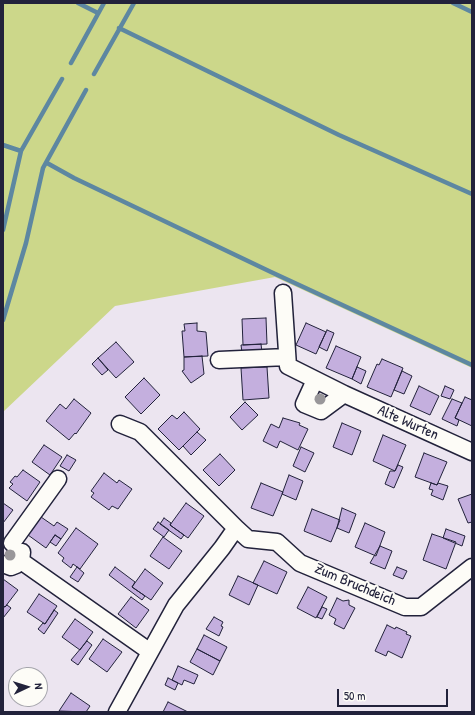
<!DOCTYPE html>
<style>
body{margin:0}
#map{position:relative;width:475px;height:715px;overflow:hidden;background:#ece5f0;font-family:"Patrick Hand",sans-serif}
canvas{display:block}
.frame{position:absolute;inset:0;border:4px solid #22223b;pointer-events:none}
.north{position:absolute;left:8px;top:667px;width:40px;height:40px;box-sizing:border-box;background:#fdfcf7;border:1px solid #a5a5ac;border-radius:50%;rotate:86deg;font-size:11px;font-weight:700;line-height:16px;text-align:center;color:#22223b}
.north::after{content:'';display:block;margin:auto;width:14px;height:18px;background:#22223b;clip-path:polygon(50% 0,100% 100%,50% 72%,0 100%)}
.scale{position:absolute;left:337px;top:689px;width:111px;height:18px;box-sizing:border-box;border:2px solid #22223b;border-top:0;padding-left:5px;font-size:12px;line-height:14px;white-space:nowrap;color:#22223b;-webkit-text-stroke:3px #fdfcf7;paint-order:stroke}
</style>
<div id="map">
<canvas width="475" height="715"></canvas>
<div class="frame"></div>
<div class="north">N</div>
<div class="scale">50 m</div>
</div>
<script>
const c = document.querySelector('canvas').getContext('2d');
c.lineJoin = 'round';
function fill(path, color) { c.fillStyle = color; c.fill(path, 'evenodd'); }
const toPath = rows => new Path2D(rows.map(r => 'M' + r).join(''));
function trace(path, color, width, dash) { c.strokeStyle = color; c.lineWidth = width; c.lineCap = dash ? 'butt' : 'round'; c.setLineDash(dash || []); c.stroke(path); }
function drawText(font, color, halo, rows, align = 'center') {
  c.font = font + ' "Patrick Hand",sans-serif'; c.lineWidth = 4; c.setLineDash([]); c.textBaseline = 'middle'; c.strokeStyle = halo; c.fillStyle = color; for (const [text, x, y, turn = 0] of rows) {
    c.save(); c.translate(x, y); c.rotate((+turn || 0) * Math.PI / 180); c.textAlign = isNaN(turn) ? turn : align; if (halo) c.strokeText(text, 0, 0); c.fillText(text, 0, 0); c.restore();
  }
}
const green = toPath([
 [3,3,472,3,472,368,275,277,115,306,3,412]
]);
const stream = toPath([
 [78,3,98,13],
 [453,3,472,12],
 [119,28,339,135,472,194],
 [71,63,104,3],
 [94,74,134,3],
 [3,145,21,151],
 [47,163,74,178,271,272,472,365],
 [3,230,21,151,62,79],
 [3,320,26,243,43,168,86,90]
]);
const building = toPath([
 [266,318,267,344,243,345,242,319,266,318],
 [197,323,197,331,206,332,208,356,184,357,182,331,185,331,184,324,197,323],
 [306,323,326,332,316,354,296,345,306,323],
 [327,330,334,333,327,351,319,347,327,330],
 [116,342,134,362,116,378,98,358,116,342],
 [261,344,262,352,242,353,241,345,261,344],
 [336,346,361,357,352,379,326,368,336,346],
 [202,356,204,374,191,383,182,371,184,370,184,357,202,356],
 [98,358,108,370,102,375,92,364,98,358],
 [382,359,403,368,391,397,367,387,377,364,379,365,382,359],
 [267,367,269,398,243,400,241,368,267,367],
 [357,367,366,371,361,384,352,379,357,367],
 [402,371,412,376,404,394,394,390,402,371],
 [144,378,160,395,141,414,125,397,144,378],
 [419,386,439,396,430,415,410,406,419,386],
 [445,386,454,390,450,399,441,396,445,386],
 [465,397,472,400,472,426,455,418,465,397],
 [74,399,91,413,76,434,75,433,69,440,46,421,60,404,66,409,74,399],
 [452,399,462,403,455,418,459,420,457,426,442,419,452,399],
 [245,402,258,415,242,430,230,417,245,402],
 [184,412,200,429,179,450,158,429,172,415,177,419,184,412],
 [283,418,300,423,299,425,308,429,298,450,280,441,277,448,263,441,271,424,279,428,283,418],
 [342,423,361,431,352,455,333,447,342,423],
 [197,432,206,440,191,455,183,446,197,432],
 [383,435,406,445,395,471,373,461,383,435],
 [44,445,62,457,50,475,32,462,44,445],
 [301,447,314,453,305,472,293,466,301,447],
 [424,453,447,462,437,485,415,477,424,453],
 [220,454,235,470,219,486,203,470,220,454],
 [67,455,76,460,69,471,60,466,67,455],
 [398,465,403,467,394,488,385,484,390,471,395,471,398,465],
 [23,470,40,482,27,501,9,488,13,484,10,482,15,476,17,477,23,470],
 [104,473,117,483,119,480,132,489,118,509,112,506,109,510,91,497,94,493,91,491,104,473],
 [289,475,303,481,296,500,282,494,289,475],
 [261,483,283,492,273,516,251,508,261,483],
 [431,483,437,485,438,483,448,486,443,500,431,495,433,490,429,489,431,483],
 [472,494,472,522,468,523,458,499,472,494],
 [3,503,13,510,3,523,3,503],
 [186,503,204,516,188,538,170,525,186,503],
 [342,508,356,514,349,533,337,528,342,508],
 [312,509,340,520,331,542,304,531,312,509],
 [41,517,54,526,57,522,68,529,61,539,55,535,46,548,28,535,41,517],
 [164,518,171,523,170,525,184,535,181,539,160,524,164,518],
 [158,522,169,530,164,537,153,529,158,522],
 [365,523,385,532,376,556,355,547,365,523],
 [76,528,98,544,80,569,73,564,71,568,62,561,64,558,58,553,76,528],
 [446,529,465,536,462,546,443,538,446,529],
 [432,534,456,542,446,569,423,560,432,534],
 [55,535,61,539,56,546,50,542,55,535],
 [163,537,182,551,169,569,150,556,163,537],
 [380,546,392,551,385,569,370,563,380,546],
 [264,561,287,572,277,594,253,583,264,561],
 [77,567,84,573,78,582,70,577,77,567],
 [115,567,135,582,132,587,145,596,142,600,109,575,115,567],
 [397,567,407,571,403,579,393,575,397,567],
 [145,569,163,583,151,600,132,587,145,569],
 [238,576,258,585,249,605,229,595,238,576],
 [3,579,18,590,5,607,3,606,3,579],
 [308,587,327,597,316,618,297,608,308,587],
 [39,594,57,606,45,624,27,612,39,594],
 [131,597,149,610,136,628,118,614,131,597],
 [337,598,343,601,349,600,349,605,355,608,344,629,334,624,336,619,329,615,337,598],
 [7,605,11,608,3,618,3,606,5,607,7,605],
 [322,607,327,609,322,619,317,617,322,607],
 [54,610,58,613,44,634,38,629,43,623,45,624,54,610],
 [214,617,223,622,221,626,223,627,219,636,206,629,214,617],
 [75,619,93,632,80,650,62,637,75,619],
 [387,625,395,629,396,627,407,632,406,634,411,636,402,658,388,651,386,656,375,651,387,625],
 [204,635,227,647,220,661,197,649,204,635],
 [103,639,122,652,107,672,89,659,103,639],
 [87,641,92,645,78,665,71,660,87,641],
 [197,649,220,661,213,675,190,662,197,649],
 [178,666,198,675,194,684,184,680,182,685,172,680,178,666],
 [168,678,178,683,175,690,165,685,168,678],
 [71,693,90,706,86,712,59,711,71,693],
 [168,702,188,712,163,712,168,702]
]);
const minor = toPath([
 [283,293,288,366,344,394,472,452],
 [219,360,287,357],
 [315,380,304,404,321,411,344,394],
 [120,424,140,432,236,528],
 [12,543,58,479],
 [21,561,149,651],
 [3,564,11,567,16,565,21,561,22,552],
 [117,712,176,605,222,548,236,528,248,539,277,542,300,563,405,607,421,607,472,567]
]);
const trees = [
 [320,399],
 [10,555]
];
const streetNames = [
 ["Alte Wurten",408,423,24],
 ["Zum Bruchdeich",355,585,23]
];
fill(green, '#ccd78a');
trace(stream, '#5d87a1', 4.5);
fill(building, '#c4afde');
trace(building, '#22223b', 1);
trace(minor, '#22223b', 19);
trace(minor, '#fdfcf7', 16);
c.fillStyle = '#99979a';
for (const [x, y] of trees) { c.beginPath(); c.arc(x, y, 5.5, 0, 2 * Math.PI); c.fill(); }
drawText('15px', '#22223b', '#fdfcf7', streetNames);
</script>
